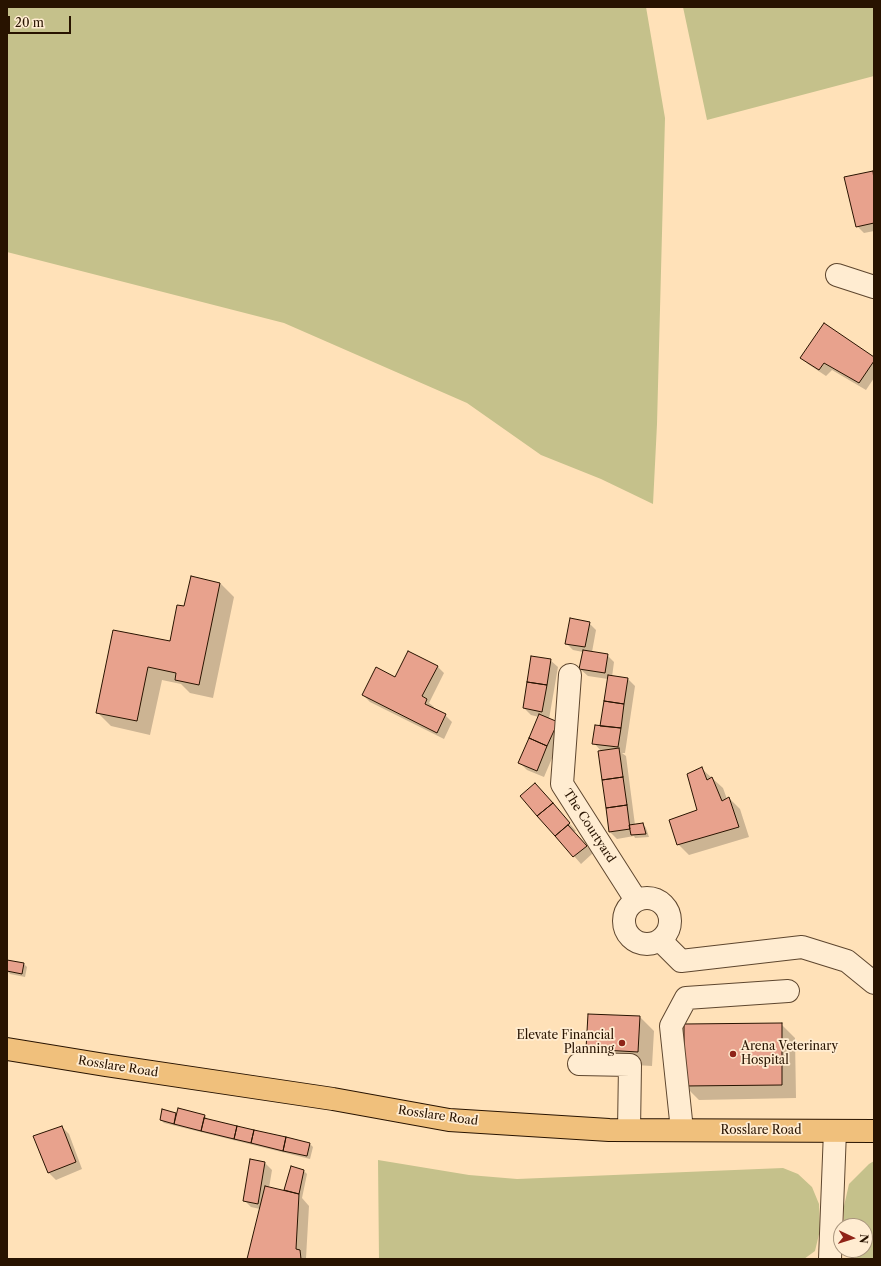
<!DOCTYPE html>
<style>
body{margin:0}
#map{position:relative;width:881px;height:1266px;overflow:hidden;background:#ffe1b8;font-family:"Libre Caslon Text",serif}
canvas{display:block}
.frame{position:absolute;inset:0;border:8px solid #281300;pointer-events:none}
.north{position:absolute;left:833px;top:1218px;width:40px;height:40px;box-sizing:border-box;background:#ffecd1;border:1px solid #a9957d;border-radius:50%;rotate:94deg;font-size:11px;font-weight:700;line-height:16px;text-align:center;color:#281300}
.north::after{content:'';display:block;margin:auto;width:14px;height:18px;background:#8f2418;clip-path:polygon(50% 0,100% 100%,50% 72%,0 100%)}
.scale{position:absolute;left:8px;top:16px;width:63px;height:18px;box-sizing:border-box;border:2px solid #281300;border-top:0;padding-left:5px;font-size:12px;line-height:14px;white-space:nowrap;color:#281300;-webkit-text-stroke:3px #ffecd1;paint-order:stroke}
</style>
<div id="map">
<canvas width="881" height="1266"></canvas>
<div class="frame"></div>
<div class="north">N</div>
<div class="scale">20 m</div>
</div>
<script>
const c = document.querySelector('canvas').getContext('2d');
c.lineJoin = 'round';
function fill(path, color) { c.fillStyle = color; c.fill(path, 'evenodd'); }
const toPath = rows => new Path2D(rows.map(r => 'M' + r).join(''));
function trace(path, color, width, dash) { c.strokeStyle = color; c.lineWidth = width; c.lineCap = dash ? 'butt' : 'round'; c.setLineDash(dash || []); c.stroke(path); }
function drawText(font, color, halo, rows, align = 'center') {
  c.font = font + ' "Libre Caslon Text",serif'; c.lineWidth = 3.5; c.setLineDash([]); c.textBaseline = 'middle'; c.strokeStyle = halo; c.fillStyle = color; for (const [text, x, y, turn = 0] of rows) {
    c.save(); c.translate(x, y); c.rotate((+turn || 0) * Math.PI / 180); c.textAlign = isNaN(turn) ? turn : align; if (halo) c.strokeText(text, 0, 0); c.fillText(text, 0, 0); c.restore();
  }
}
const green = toPath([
 [7,7,646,7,665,118,657,424,653,504,601,479,541,455,467,403,284,323,7,252],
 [683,7,874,7,874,76,707,120],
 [378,1160,469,1175,517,1179,783,1168,798,1174,812,1187,819,1204,820,1230,815,1251,804,1259,379,1259],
 [874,1161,874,1259,856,1259,849,1250,865,1250,865,1226,844,1226,844,1206,849,1184,869,1164]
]);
const shadow = toPath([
 [872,172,874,173,874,231,864,233,857,226],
 [801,357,874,358,874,378,866,390,832,370,826,376,808,364],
 [220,583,234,597,213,698,190,693,181,684,162,680,150,735,111,726,97,712,170,643,185,607],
 [589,623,596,630,592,652,607,655,614,662,612,677,628,679,635,686,625,753,622,753,626,756,635,825,643,824,646,828,649,837,635,838,634,836,617,839,610,832,601,751,594,743,601,727,608,679,588,676,580,669,583,652,573,650,566,643],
 [550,660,558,667,549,719,564,730,544,777,527,770,520,763,539,717,531,715,524,708],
 [437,666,444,673,429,703,434,707,433,709,445,715,452,722,444,739,370,702,363,695,395,678],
 [702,769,723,788,727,799,729,798,740,809,749,837,689,855,678,844,699,810],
 [542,791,576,831,574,832,593,853,581,864,522,796],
 [24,964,27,967,25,977,10,974,7,971,7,967],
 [640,1017,654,1031,652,1066,601,1063,587,1049],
 [781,1024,795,1038,796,1098,699,1100,685,1086],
 [163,1111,177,1114,205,1116,208,1120,310,1144,313,1147,310,1159,164,1123,161,1120],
 [62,1127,69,1134,82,1169,56,1180,49,1173],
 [251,1161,265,1163,272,1170,269,1188,288,1192,285,1190,304,1171,307,1174,302,1198,309,1206,306,1258,307,1259,249,1259,260,1209,251,1207,244,1200]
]);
const building = toPath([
 [873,171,874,180,874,223,856,227,844,177,873,171],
 [824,323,874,357,874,361,859,383,824,363,819,370,800,358,824,323],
 [191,576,220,583,199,685,175,680,176,673,148,667,137,721,96,713,113,630,170,641,177,605,184,606,191,576],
 [570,618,590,622,585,647,565,644,570,618],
 [583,650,608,654,605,673,579,669,583,650],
 [408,651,438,666,422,696,427,699,425,704,446,714,437,733,362,695,376,667,395,677,408,651],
 [531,656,551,659,547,685,527,682,531,656],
 [608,675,628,678,624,704,604,701,608,675],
 [527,682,547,685,542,712,523,708,527,682],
 [604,701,624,704,621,728,600,726,604,701],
 [539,714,558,722,547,746,529,738,539,714],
 [595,725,621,728,618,747,592,744,595,725],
 [529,738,547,746,537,771,518,763,529,738],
 [619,748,623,777,602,780,598,751,619,748],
 [702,767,707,780,712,777,722,801,729,797,739,827,677,845,669,820,697,810,687,774,702,767],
 [623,777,627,805,606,808,602,780,623,777],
 [535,783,553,803,537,816,520,796,535,783],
 [553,803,570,823,555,836,537,816,553,803],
 [627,805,630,829,609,832,606,808,627,805],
 [643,823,646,834,631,835,629,825,643,823],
 [568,825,587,846,573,857,555,836,568,825],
 [7,960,24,963,22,974,7,971,7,960],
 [588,1014,640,1016,638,1052,586,1049,588,1014],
 [782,1023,782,1085,684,1086,684,1024,782,1023],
 [178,1108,205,1115,201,1131,174,1124,178,1108],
 [162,1109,176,1113,174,1124,160,1120,162,1109],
 [204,1118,237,1126,234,1139,201,1131,204,1118],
 [62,1126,76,1162,48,1173,33,1136,62,1126],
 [237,1126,254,1130,251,1143,234,1139,237,1126],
 [254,1130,286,1137,283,1151,251,1143,254,1130],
 [286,1137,310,1143,307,1156,283,1151,286,1137],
 [250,1159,265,1162,258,1204,243,1201,250,1159],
 [291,1166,304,1170,299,1194,284,1190,291,1166],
 [265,1186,299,1194,296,1249,300,1250,301,1259,247,1259,265,1186]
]);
const minor = toPath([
 [837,275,874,287],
 [570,675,562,784,636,900],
 '624 921a23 23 0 1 1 46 0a23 23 0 1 1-46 0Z',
 [660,940,681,961,802,947,847,961,874,983],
 [579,1064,630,1065,629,1130],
 [682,1130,671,1026,686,998,788,991],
 [830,1259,835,1131]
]);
const major = toPath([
 [7,1049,105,1065,333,1099,449,1120,609,1130,874,1131]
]);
const markers = [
 [622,1043,4,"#8f2418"],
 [733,1054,4,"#8f2418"]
];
const streetNames = [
 ["The Courtyard",589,826,57],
 ["Rosslare Road",118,1067,9],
 ["Rosslare Road",438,1116,8],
 ["Rosslare Road",761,1131]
];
const poiNames = [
 ["Elevate Financial",614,1036],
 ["Planning",614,1050],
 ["Arena Veterinary",741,1047,"left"],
 ["Hospital",741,1061,"left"]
];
fill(green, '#c5c18b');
fill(shadow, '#0003');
fill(building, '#e8a28d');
trace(building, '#281300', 1);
trace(minor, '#5e462e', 24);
trace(major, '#281300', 24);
trace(minor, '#ffecd1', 22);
trace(major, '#f0c07c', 22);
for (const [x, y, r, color] of markers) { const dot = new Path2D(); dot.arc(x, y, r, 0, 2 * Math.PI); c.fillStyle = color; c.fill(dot); trace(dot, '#ffecd1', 1.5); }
drawText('12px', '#281300', '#ffecd1', streetNames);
drawText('12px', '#281300', '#ffecd1', poiNames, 'right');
</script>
